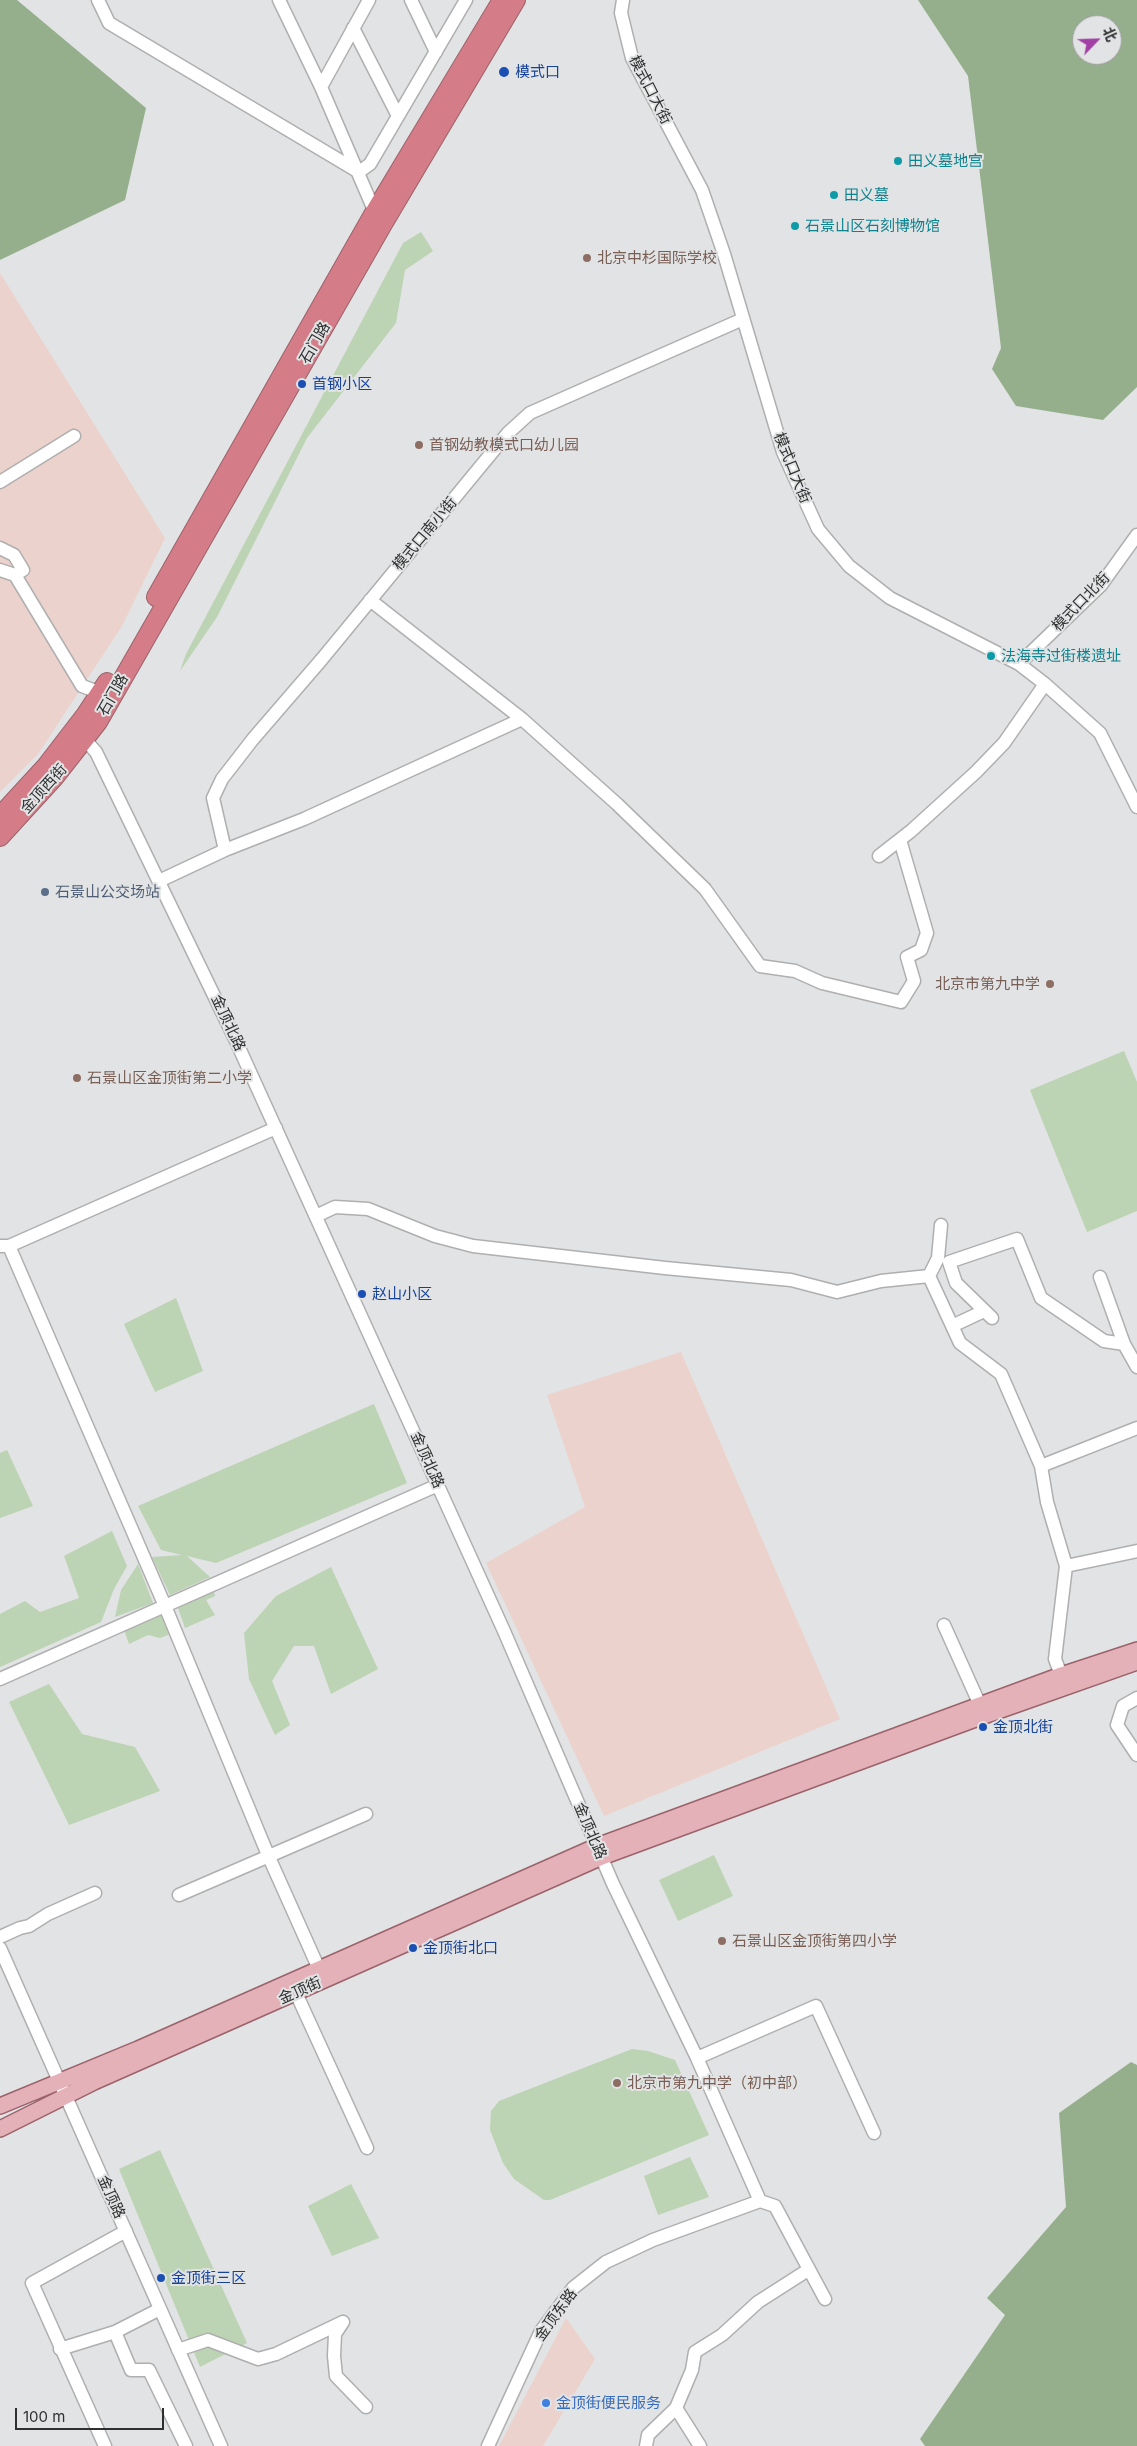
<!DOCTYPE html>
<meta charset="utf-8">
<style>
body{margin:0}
#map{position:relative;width:1137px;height:2446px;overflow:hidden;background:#e2e3e4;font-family:Inter,"Noto Sans SC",sans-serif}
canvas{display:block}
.north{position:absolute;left:1072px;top:15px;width:50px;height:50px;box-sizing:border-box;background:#e2e3e4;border:1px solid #9a9b9c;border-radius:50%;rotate:66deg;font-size:14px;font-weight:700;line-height:20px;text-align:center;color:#2e2f2f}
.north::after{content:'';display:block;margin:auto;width:18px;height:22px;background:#a240a6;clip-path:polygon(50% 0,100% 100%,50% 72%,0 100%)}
.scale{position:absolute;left:15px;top:2408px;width:149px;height:22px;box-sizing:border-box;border:2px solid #2e2f2f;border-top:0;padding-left:6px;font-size:15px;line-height:18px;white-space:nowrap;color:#2e2f2f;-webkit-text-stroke:4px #e2e3e4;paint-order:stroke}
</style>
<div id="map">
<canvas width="1137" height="2446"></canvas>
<div class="north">北</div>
<div class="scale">100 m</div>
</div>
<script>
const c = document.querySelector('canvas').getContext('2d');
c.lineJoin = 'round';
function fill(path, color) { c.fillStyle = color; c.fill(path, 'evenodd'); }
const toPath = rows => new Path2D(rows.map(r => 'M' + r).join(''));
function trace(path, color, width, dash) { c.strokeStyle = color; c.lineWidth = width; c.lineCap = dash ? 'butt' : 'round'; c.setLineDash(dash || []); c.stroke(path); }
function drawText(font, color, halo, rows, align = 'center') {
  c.font = font + ' Inter,"Noto Sans SC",sans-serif'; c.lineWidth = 4; c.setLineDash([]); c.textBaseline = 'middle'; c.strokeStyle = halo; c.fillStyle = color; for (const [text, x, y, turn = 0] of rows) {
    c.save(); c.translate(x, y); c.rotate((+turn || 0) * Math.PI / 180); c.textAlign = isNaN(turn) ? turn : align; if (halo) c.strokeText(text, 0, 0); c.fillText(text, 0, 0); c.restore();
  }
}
const commercial = toPath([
 [0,273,165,538,122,626,38,754,0,792],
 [681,1352,840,1719,604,1816,486,1563,585,1507,547,1395],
 [566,2318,595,2359,543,2446,499,2446]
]);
const green = toPath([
 [421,232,433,251,405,270,396,323,307,438,217,617,180,671,186,654,403,243],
 [1124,1051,1137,1082,1137,1211,1087,1232,1030,1090],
 [176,1298,203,1371,155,1392,124,1324],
 [374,1404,407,1483,216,1563,187,1556,210,1577,170,1595,152,1557,182,1555,161,1550,138,1506],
 [7,1450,33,1506,0,1518,0,1453],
 [112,1531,127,1566,114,1589,101,1622,0,1667,0,1614,25,1601,40,1612,79,1598,64,1556],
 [138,1564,153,1603,115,1617,121,1590],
 [331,1567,378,1669,331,1694,314,1646,294,1646,272,1681,290,1725,275,1735,249,1679,244,1633,276,1596],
 [214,1591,215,1596,206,1600,215,1615,185,1628,178,1608],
 [161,1614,173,1633,160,1638,148,1635,129,1644,124,1630],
 [49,1684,82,1734,135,1747,160,1791,69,1825,9,1702],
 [714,1855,733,1896,678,1921,659,1880],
 [632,2049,648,2051,675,2060,709,2135,550,2200,544,2200,514,2179,503,2163,490,2130,491,2111,499,2101],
 [160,2150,247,2343,200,2367,119,2169],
 [690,2157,709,2197,658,2215,644,2176],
 [351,2184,379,2238,332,2256,308,2206]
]);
const forest = toPath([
 [0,0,17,0,146,108,125,200,0,260],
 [918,0,1137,0,1137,387,1103,420,1016,406,992,369,1001,348,968,76],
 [1082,25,1112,25,1112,55,1082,55],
 [1131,2062,1137,2065,1137,2446,925,2446,920,2439,1005,2315,987,2298,1066,2207,1059,2113]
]);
const minor = toPath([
 [98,0,109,23,359,172,370,164,466,0],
 [279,0,321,87,377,217],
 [411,0,436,52],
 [623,0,621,13,632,58,702,190,724,254,783,452,818,529,849,566,890,598,1019,664,1045,684,1100,733,1137,807],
 [353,28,398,116],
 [321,87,369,0],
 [0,482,74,436],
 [0,548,14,555,23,570,15,575],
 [0,570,15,575,82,686,101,693],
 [370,600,522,719,617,804,705,889,760,966,795,971,822,983,901,1002,914,981,907,957,921,950,927,933,900,840],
 [1019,664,1101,585,1137,535],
 [79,733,96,752,236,1041,504,1631,613,1884,697,2058,760,2201],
 [225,850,213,798,222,779,253,739,322,659,508,433,530,413,743,319],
 [879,856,911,831,976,772,1004,743,1045,684],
 [159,881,225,850,304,819,522,719],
 [316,1216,335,1207,368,1209,435,1236,473,1246,665,1268,791,1280,837,1292,881,1281,929,1276],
 [0,1246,9,1246,276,1128],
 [9,1246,165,1606,268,1855,319,1969],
 [929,1276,960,1343,1001,1374,1041,1466,1047,1502,1066,1566,1055,1659,1064,1683],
 [929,1276,938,1258,941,1225],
 [1100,1277,1124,1344,1137,1367],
 [992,1318,956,1283,949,1262,1017,1239,1041,1298,1104,1341,1124,1344],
 [952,1326,984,1311],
 [1041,1466,1137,1428],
 [1066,1566,1137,1551],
 [944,1625,980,1705],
 [0,1679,438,1485],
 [1137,1698,1123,1706,1117,1725,1137,1755],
 [179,1895,366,1814],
 [0,1937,20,1928,29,1926,48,1914,95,1893],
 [0,1948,221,2446],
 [296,1993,367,2148],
 [697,2058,816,2006,874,2133],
 [760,2201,775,2206,825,2299],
 [160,2309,115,2332,131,2370,149,2370,186,2446],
 [343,2322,335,2334,334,2356,336,2376,366,2407],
 [60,2349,115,2332],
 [178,2350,208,2340,258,2359,276,2354,343,2322],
 [105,2446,32,2283,126,2231],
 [488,2446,541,2331,573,2288,606,2262,653,2240,760,2201],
 [646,2446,648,2435,676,2408],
 [700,2446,676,2408,692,2370,695,2352,722,2335,758,2302,808,2270]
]);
const major = toPath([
 [0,2106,138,2049,597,1846,1061,1675,1137,1650],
 [0,2129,94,2082,602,1857,981,1717,1137,1662]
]);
const highway = toPath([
 [156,597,374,213,499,5],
 [0,816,46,766,86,714,107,682],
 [0,837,54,778,98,722,383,224,516,0]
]);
const markers = [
 [504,72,6,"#1a4fb4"],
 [898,161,5,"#0f9aa8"],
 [834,195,5,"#0f9aa8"],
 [795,226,5,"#0f9aa8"],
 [587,258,5,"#8d6e63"],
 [302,384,5,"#1a4fb4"],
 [419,445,5,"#8d6e63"],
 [991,656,5,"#0f9aa8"],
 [45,892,5,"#5c6f8a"],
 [1050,984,5,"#8d6e63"],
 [77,1078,5,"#8d6e63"],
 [362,1294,5,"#1a4fb4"],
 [983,1727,5,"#1a4fb4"],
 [722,1941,5,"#8d6e63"],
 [413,1948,5,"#1a4fb4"],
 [617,2083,5,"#8d6e63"],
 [161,2278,5,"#1a4fb4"],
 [546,2403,5,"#3f7fe0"]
];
const transitNames = [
 ["模式口",515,72],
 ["首钢小区",312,384],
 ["赵山小区",372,1294],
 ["金顶北街",993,1727],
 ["金顶街北口",423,1948],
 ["金顶街三区",171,2278]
];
const streetNames = [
 ["模式口大街",650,90,63],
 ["石门路",315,343,-60],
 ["模式口大街",792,468,68],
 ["模式口南小街",425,534,-50],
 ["模式口北街",1081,602,-46],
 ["石门路",113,695,-60],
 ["金顶西街",44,789,-48],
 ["金顶北路",228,1023,65],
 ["金顶北路",427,1460,66],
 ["金顶北路",590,1831,67],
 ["金顶街",300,1991,-24],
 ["金顶路",111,2197,66],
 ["金顶东路",556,2315,-54]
];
const cultureNames = [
 ["田义墓地宫",908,161],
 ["田义墓",844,195],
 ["石景山区石刻博物馆",805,226],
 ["法海寺过街楼遗址",1001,656]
];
const educationNames = [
 ["北京中杉国际学校",597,258],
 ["首钢幼教模式口幼儿园",429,445],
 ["北京市第九中学",1040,984,"right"],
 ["石景山区金顶街第二小学",87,1078],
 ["石景山区金顶街第四小学",732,1941],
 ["北京市第九中学（初中部）",627,2083]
];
const serviceNames = [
 ["石景山公交场站",55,892]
];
const shopNames = [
 ["金顶街便民服务",556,2403]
];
fill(commercial, '#ecd2cc');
fill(green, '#bcd3b4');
fill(forest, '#95af8c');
trace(minor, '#afafb0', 15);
trace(major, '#9a626a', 18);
trace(highway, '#9a626a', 20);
trace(minor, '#fff', 12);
trace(major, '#e5b1b8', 15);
trace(highway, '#d47d89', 18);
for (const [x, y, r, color] of markers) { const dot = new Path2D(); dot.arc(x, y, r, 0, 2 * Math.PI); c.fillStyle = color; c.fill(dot); trace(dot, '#e2e3e4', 2); }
drawText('15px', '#164399', '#e2e3e4', transitNames, 'left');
drawText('15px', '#2e2f2f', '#e2e3e4', streetNames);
drawText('15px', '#0d838f', '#e2e3e4', cultureNames, 'left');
drawText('15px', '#785e54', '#e2e3e4', educationNames, 'left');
drawText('15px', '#4e5e75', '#e2e3e4', serviceNames, 'left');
drawText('15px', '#366cbe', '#e2e3e4', shopNames, 'left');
</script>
